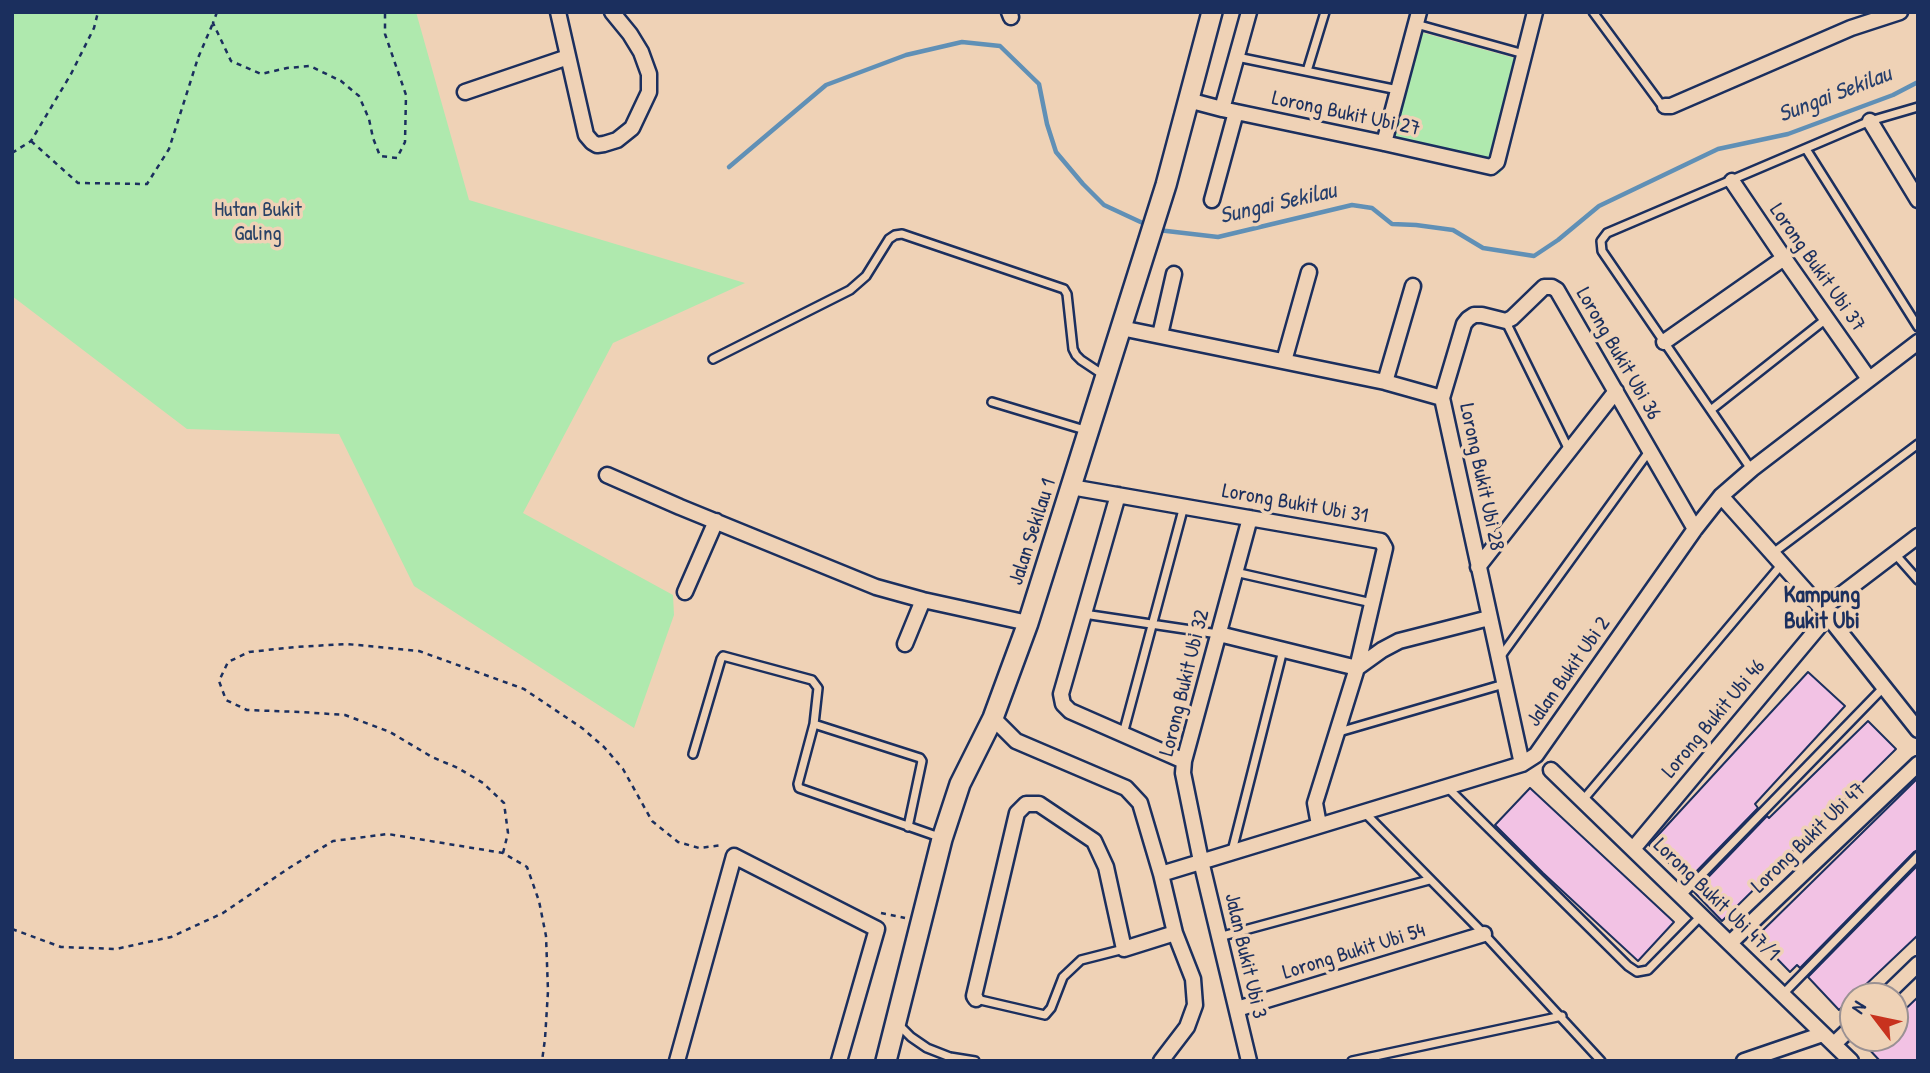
<!DOCTYPE html>
<style>
body{margin:0}
#map{position:relative;width:1930px;height:1073px;overflow:hidden;background:#efd2b6;font-family:"Patrick Hand",sans-serif}
canvas{display:block}
.frame{position:absolute;inset:0;border:14px solid #1b2f5e;pointer-events:none}
.north{position:absolute;left:1839px;top:982px;width:70px;height:70px;box-sizing:border-box;background:#efd2b6;border:2px solid #9a9193;border-radius:50%;rotate:302deg;font-size:19px;font-weight:700;line-height:28px;text-align:center;color:#1b2f5e}
.north::after{content:'';display:block;margin:auto;width:24px;height:32px;background:#c8321e;clip-path:polygon(50% 0,100% 100%,50% 72%,0 100%)}
</style>
<div id="map">
<canvas width="1930" height="1073"></canvas>
<div class="frame"></div>
<div class="north">N</div>
</div>
<script>
const c = document.querySelector('canvas').getContext('2d');
c.lineJoin = 'round';
function fill(path, color) { c.fillStyle = color; c.fill(path, 'evenodd'); }
const toPath = rows => new Path2D(rows.map(r => 'M' + r).join(''));
function trace(path, color, width, dash) { c.strokeStyle = color; c.lineWidth = width; c.lineCap = dash ? 'butt' : 'round'; c.setLineDash(dash || []); c.stroke(path); }
function drawText(font, color, halo, rows, align = 'center') {
  c.font = font + ' "Patrick Hand",sans-serif'; c.lineWidth = 7; c.setLineDash([]); c.textBaseline = 'middle'; c.strokeStyle = halo; c.fillStyle = color; for (const [text, x, y, turn = 0] of rows) {
    c.save(); c.translate(x, y); c.rotate((+turn || 0) * Math.PI / 180); c.textAlign = isNaN(turn) ? turn : align; if (halo) c.strokeText(text, 0, 0); c.fillText(text, 0, 0); c.restore();
  }
}
const green = toPath([
 [12,12,416,12,469,200,745,283,613,343,523,513,673,595,674,615,634,728,414,586,339,434,187,429,12,296],
 [1420,32,1529,62,1500,174,1389,151]
]);
const stream = toPath([
 [729,167,826,85,906,55,962,42,1000,46,1039,84,1047,124,1056,152,1083,184,1104,205,1147,225],
 [1158,230,1218,237,1352,205,1372,208,1392,224,1416,225,1453,230,1483,248,1534,256,1558,240,1599,206,1718,149,1788,134,1893,95,1918,82]
]);
const building = toPath([
 [1808,672,1845,706,1755,804,1758,808,1688,880,1649,845,1808,672],
 [1868,721,1896,749,1722,921,1694,892,1767,816,1769,818,1868,721],
 [1918,778,1918,850,1914,852,1800,968,1797,965,1790,972,1756,937,1918,778],
 [1530,788,1674,922,1638,961,1543,873,1495,825,1530,788],
 [1918,865,1918,935,1839,1010,1808,977,1918,865],
 [1918,997,1918,1061,1880,1061,1867,1047,1876,1038,1895,1038,1895,1019,1918,997]
]);
const path = toPath([
 [217,12,213,23,231,61,261,74,287,68,310,66,341,81,359,96,369,119,373,138,380,156,397,158,405,142,406,95,385,34,385,12],
 [31,141,78,183,147,184,169,149,198,58,213,23],
 [12,153,31,141,71,74,94,28,98,12],
 [503,853,508,833,504,803,483,783,458,768,432,757,390,732,345,715,301,712,247,710,226,700,219,681,228,662,249,652,295,647,347,644,419,651,524,689,582,728,604,747,623,769,652,821,678,842,699,848,723,845],
 [881,913,905,918],
 [12,929,61,947,116,949,171,937,223,913,289,868,333,841,388,834,503,853,527,867,539,901,546,936,548,991,545,1039,542,1061]
]);
const lane = toPath([
 [1593,12,1660,103,1665,105],
 [1416,24,1524,54],
 [1237,57,1398,90],
 [1307,71,1325,12],
 [1806,149,1918,327],
 [1506,322,1569,450],
 [713,359,850,290,866,276,889,239,895,235,902,234,1064,289,1067,294,1073,349,1076,355,1081,360,1105,376],
 [992,402,1088,431],
 [1712,409,1826,319],
 [1751,469,1602,251,1601,241,1607,233,1870,121,1918,107],
 [1773,553,1918,444],
 [1895,554,1918,580],
 [1235,572,1372,603],
 [1084,614,1218,634],
 [1501,656,1650,450],
 [814,724,920,758,922,761,908,827],
 [1339,732,1504,684],
 [1123,734,1184,506],
 [693,754,721,659,723,656,812,680,818,688,814,724,798,784,799,788,942,838],
 [1447,787,1628,966,1637,972,1648,970,1701,916],
 [1583,800,1782,564],
 [1364,812,1484,934,1601,1061],
 [1232,851,1283,650],
 [1681,896,1885,686],
 [1219,937,1429,880],
 [1783,994,1918,856],
 [976,999,1045,1015,1051,1008,1063,977,1081,960,1124,949],
 [897,1023,911,1037,927,1048,950,1057,975,1061],
 [1352,1061,1562,1016]
]);
const street = toPath([
 [558,12,586,135,592,142,597,145,604,144,617,140,632,128,649,92,649,74,641,52,630,34,612,12],
 [1009,12,1011,17],
 [465,92,568,57],
 [1188,100,1222,109,1384,143,1491,167,1497,162,1535,12],
 [1665,106,1671,106,1851,28,1900,12],
 [1222,109,1249,12],
 [1870,121,1918,200],
 [1384,143,1419,12],
 [1732,181,1784,258,1869,379],
 [1212,200,1236,112],
 [1121,328,1385,382,1442,398],
 [1160,335,1174,274],
 [1664,342,1784,258],
 [1284,361,1309,272],
 [1385,382,1413,286],
 [607,475,680,507,876,587,923,600,1028,623],
 [1071,487,1381,541,1385,548,1357,668,1315,803,1319,825],
 [1118,495,1061,694,1063,704,1070,711,1184,761],
 [1721,496,1822,609,1918,730],
 [1478,567,1616,391],
 [685,592,716,521],
 [1822,609,1918,536],
 [1219,634,1357,668],
 [905,644,923,600],
 [1357,668,1382,650,1399,641,1489,618],
 [1522,764,1442,398,1464,324,1468,319,1474,315,1482,315,1506,321,1512,318,1544,287,1552,287,1557,290,1695,529],
 [1551,770,1851,1061],
 [1633,849,1827,617],
 [1161,874,1522,764,1536,755,1695,529,1721,496,1752,469,1918,342],
 [1730,943,1918,764],
 [1885,996,1918,964],
 [976,999,974,996,1017,813,1026,804,1039,804,1094,841,1106,867,1124,949,1175,933,1161,874,1140,803,1126,788,1016,741,993,718],
 [1237,1009,1484,934],
 [1834,1044,1853,1026],
 [677,1061,734,856,877,929,839,1061],
 [1161,1061,1187,1027,1195,1005,1193,979,1175,933],
 [1249,1061,1201,861,1183,773,1184,761,1250,518],
 [1744,1061,1823,1034]
]);
const secondary = toPath([
 [886,1061,942,839,960,784,993,718,1028,623,1166,185,1212,12]
]);
const streetNames = [
 ["Lorong Bukit Ubi 27",1346,114,12],
 ["Lorong Bukit Ubi 37",1817,268,55],
 ["Lorong Bukit Ubi 36",1618,354,60],
 ["Lorong Bukit Ubi 28",1481,477,78],
 ["Lorong Bukit Ubi 31",1295,504,10],
 ["Jalan Sekilau 1",1033,532,-72],
 ["Jalan Bukit Ubi 2",1569,672,-55],
 ["Lorong Bukit Ubi 32",1185,683,-76],
 ["Lorong Bukit Ubi 46",1714,719,-50],
 ["Lorong Bukit Ubi 47",1809,838,-44],
 ["Lorong Bukit Ubi 47/1",1716,900,44],
 ["Lorong Bukit Ubi 54",1354,952,-17],
 ["Jalan Bukit Ubi 3",1245,956,77]
];
const parkNames = [
 ["Hutan Bukit",258,210],
 ["Galing",258,234]
];
const waterNames = [
 ["Sungai Sekilau",1835,95,-21],
 ["Sungai Sekilau",1278,204,-13]
];
const neighbourhoodNames = [
 ["Kampung",1822,596],
 ["Bukit Ubi",1822,622]
];
fill(green, '#afe9ae');
trace(stream, '#6090b6', 4.5);
fill(building, '#f2c2e4');
trace(building, '#1b2f5e', 2);
trace(lane, '#1b2f5e', 12);
trace(street, '#1b2f5e', 19);
trace(secondary, '#1b2f5e', 24);
trace(path, '#1b2f5e', 2.5, [5, 5]);
trace(lane, '#efd2b6', 7);
trace(street, '#efd2b6', 14);
trace(secondary, '#efd2b6', 19);
drawText('21px', '#1b2f5e', '#efd2b6', streetNames);
drawText('21px', '#2a4266', '#efd2b6', parkNames);
drawText('italic 23px', '#263f6d', '#efd2b6', waterNames);
drawText('bold 23px', '#1b2f5e', '#efd2b6', neighbourhoodNames);
</script>
